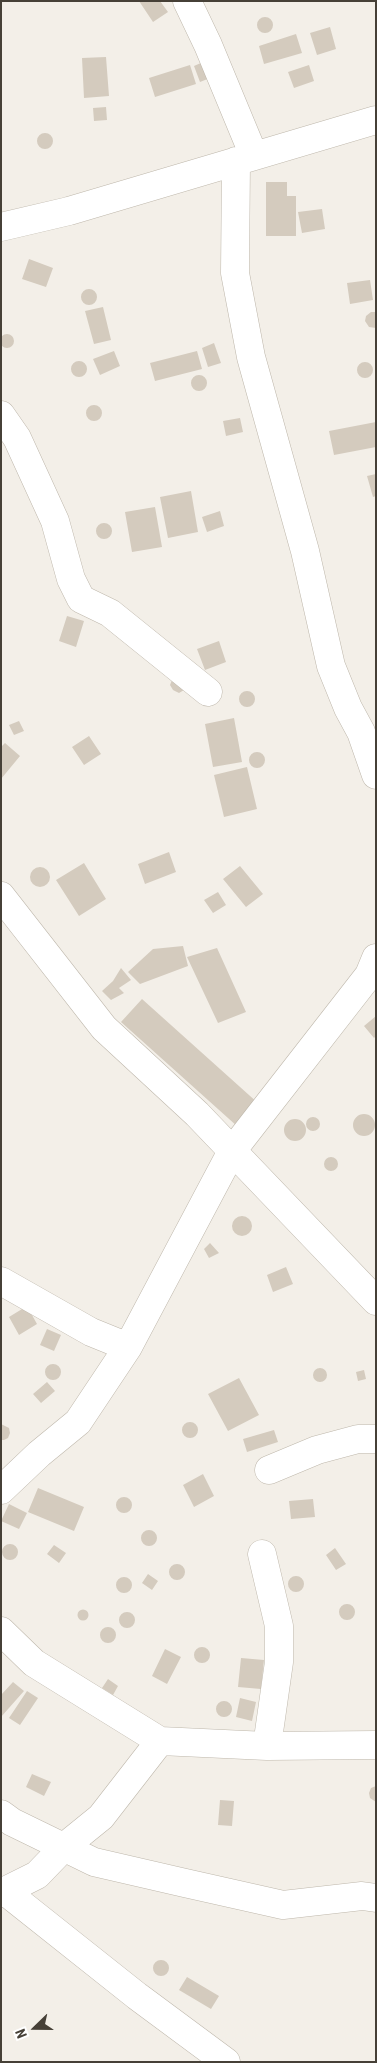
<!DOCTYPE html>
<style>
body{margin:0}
#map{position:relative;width:377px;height:2063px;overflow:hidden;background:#f3efe8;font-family:"Roboto Condensed",sans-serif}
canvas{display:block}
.frame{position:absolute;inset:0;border:2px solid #464037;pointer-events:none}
.north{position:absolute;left:10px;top:2003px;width:50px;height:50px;-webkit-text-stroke:4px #fff;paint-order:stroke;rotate:248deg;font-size:14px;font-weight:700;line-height:20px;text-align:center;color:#464037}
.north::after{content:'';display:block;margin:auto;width:18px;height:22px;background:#464037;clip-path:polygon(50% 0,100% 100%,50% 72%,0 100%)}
</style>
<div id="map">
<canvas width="377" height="2063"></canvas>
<div class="frame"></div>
<div class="north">N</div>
</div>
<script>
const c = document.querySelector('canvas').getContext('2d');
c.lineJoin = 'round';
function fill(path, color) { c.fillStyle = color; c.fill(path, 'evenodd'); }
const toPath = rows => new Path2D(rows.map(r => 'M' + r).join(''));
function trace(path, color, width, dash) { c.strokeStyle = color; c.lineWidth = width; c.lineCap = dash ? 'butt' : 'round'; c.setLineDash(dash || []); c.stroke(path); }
const building = toPath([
 [139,1,160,1,168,12,153,22],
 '257 25a8 8 0 1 1 16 0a8 8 0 1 1-16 0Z',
 [330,27,336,49,317,55,310,33],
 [296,34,302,53,264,64,259,46],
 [106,57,109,96,84,98,82,58],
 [203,62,210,78,200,82,194,66],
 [190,65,196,84,155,97,149,78],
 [309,65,314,81,294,88,288,72],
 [106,107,107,120,94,121,93,108],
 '37 141a8 8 0 1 1 16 0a8 8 0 1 1-16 0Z',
 [266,182,287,182,287,196,296,196,296,236,266,236],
 [322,209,325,229,302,233,298,212],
 [29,259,53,268,46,287,22,279],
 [370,280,373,300,350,304,347,283],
 '81 297a8 8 0 1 1 16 0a8 8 0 1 1-16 0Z',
 [103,307,111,340,94,344,85,311],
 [371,312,376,312,376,328,369,327,365,321,366,316],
 '0 341a7 7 0 1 1 14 0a7 7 0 1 1-14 0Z',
 [214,343,221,363,208,367,202,348],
 [114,351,120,366,100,375,93,359],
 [197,351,202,369,155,381,150,363],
 '71 369a8 8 0 1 1 16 0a8 8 0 1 1-16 0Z',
 '357 370a8 8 0 1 1 16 0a8 8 0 1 1-16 0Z',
 '191 383a8 8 0 1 1 16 0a8 8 0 1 1-16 0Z',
 '86 413a8 8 0 1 1 16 0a8 8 0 1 1-16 0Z',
 [240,418,243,432,226,436,223,421],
 [376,422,376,447,334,455,329,431],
 [376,474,376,496,373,497,367,476],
 [191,491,198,532,168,538,160,497],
 [155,507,162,547,132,552,125,512],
 [220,511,224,526,207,532,202,517],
 '96 531a8 8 0 1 1 16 0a8 8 0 1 1-16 0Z',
 [67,616,84,621,76,647,59,641],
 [219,641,226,662,205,670,197,649],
 [172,680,184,690,179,693,173,690,170,685],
 '239 699a8 8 0 1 1 16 0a8 8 0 1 1-16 0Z',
 [234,718,242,762,213,767,205,724],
 [19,721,24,731,14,735,9,725],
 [89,736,101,754,84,765,72,747],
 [5,743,20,756,1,779,1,747],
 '249 760a8 8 0 1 1 16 0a8 8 0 1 1-16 0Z',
 [247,767,257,809,224,817,214,775],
 [169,852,176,872,145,884,138,864],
 [84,863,106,899,79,916,56,880],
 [240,866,263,894,246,907,223,879],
 '30 877a10 10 0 1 1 20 0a10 10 0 1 1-20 0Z',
 [218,892,226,905,213,913,204,900],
 [183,946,188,966,140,984,128,972,153,949],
 [217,948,246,1012,218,1023,187,957],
 [121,968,131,980,119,988,124,993,111,1000,102,991,113,981],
 [142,999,259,1104,238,1127,121,1022],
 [376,1016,376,1036,374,1038,364,1026],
 '353 1125a11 11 0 1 1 22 0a11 11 0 1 1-22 0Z',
 '306 1124a7 7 0 1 1 14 0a7 7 0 1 1-14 0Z',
 '284 1130a11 11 0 1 1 22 0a11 11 0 1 1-22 0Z',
 '324 1164a7 7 0 1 1 14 0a7 7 0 1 1-14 0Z',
 '232 1226a10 10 0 1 1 20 0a10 10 0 1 1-20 0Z',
 [210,1243,219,1253,209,1258,204,1249],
 [286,1267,293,1284,273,1292,267,1275],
 [27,1306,37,1324,19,1335,9,1317],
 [47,1329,61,1335,54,1351,40,1345],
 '45 1372a8 8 0 1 1 16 0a8 8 0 1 1-16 0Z',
 '313 1375a7 7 0 1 1 14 0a7 7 0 1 1-14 0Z',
 [364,1370,366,1379,358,1381,356,1372],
 [239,1378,259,1415,228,1431,208,1394],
 [47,1382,55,1391,41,1403,33,1394],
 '182 1430a8 8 0 1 1 16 0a8 8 0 1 1-16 0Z',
 [1,1424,9,1428,10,1433,8,1438,4,1440,1,1440],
 [274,1430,278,1442,247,1452,243,1439],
 [203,1474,214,1496,194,1507,183,1485],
 [38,1488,84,1507,74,1531,28,1512],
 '116 1505a8 8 0 1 1 16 0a8 8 0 1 1-16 0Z',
 [313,1499,315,1517,291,1519,289,1501],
 [9,1504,27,1513,19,1529,1,1521],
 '141 1538a8 8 0 1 1 16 0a8 8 0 1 1-16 0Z',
 '2 1552a8 8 0 1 1 16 0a8 8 0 1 1-16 0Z',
 [54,1545,66,1553,59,1563,47,1554],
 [335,1548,346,1564,336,1570,326,1555],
 '169 1572a8 8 0 1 1 16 0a8 8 0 1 1-16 0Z',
 [148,1574,158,1581,152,1590,142,1583],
 '288 1584a8 8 0 1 1 16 0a8 8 0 1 1-16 0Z',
 '116 1585a8 8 0 1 1 16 0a8 8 0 1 1-16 0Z',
 '339 1612a8 8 0 1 1 16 0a8 8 0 1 1-16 0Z',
 '77.5 1615a5.5 5.5 0 1 1 11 0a5.5 5.5 0 1 1-11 0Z',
 '119 1620a8 8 0 1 1 16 0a8 8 0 1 1-16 0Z',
 '100 1635a8 8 0 1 1 16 0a8 8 0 1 1-16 0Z',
 '194 1655a8 8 0 1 1 16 0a8 8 0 1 1-16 0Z',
 [165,1649,181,1657,167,1684,152,1676],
 [241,1658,264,1660,261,1689,238,1687],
 [108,1679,118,1686,113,1695,102,1688],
 [13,1682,24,1691,1,1717,1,1695],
 [27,1691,38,1698,20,1725,9,1718],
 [240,1698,256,1702,252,1721,236,1717],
 '216 1709a8 8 0 1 1 16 0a8 8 0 1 1-16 0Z',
 [32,1774,51,1782,44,1796,26,1787],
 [376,1786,376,1802,370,1798,369,1793,371,1788],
 [220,1800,234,1801,232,1826,218,1825],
 '153 1968a8 8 0 1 1 16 0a8 8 0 1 1-16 0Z',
 [187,1977,219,1996,211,2009,179,1990]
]);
const minor = toPath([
 [187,1,208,45,254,156],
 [236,161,235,273,251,357,305,551,331,666,348,708,361,732,376,775],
 [1,227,69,211,376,120],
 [1,415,17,438,55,521,71,579,81,599,110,613,208,692],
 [1,896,104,1028,197,1114,376,1301],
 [1,1281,91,1332,128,1347],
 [269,1470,317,1450,358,1439,376,1439],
 [1,1490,39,1454,78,1422,128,1347,232,1151,369,975,376,958],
 [262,1554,279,1626,279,1662,267,1746],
 [1,1631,34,1663,160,1741,267,1746,376,1745],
 [1,1814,12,1822,94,1862,185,1883,283,1905,362,1896,376,1898],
 [6,1892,137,1996,226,2062],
 [1,1893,37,1875,64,1847,101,1817,160,1741]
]);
fill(building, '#d4cbbe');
trace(minor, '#beb7ab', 29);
trace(minor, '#fff', 28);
</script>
